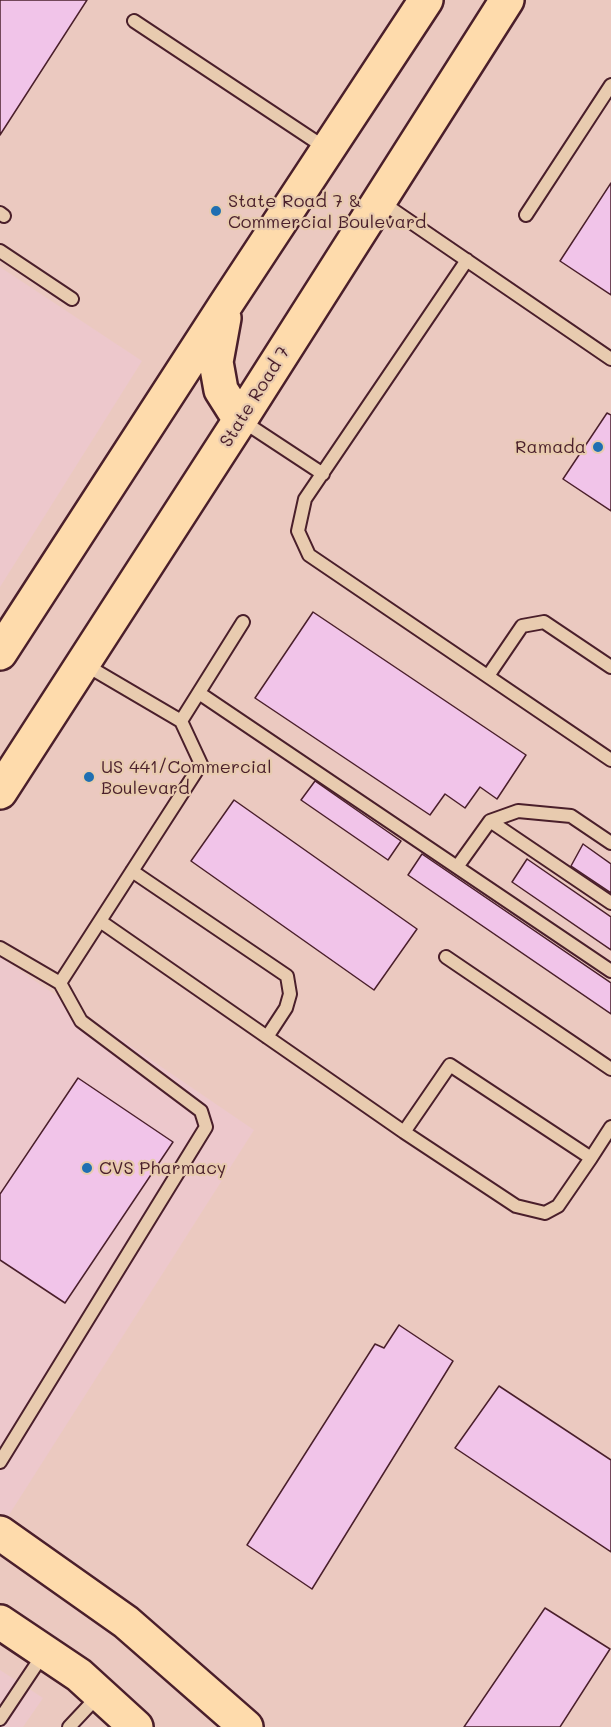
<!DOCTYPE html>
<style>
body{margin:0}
canvas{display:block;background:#ebc9c0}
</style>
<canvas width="611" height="1727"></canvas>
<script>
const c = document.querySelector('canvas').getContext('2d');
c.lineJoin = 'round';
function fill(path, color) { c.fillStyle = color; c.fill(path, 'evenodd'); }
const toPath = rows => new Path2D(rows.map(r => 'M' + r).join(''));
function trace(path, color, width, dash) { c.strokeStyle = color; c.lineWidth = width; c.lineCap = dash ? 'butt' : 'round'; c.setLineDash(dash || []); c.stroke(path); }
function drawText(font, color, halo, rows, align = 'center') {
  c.font = font + ' Mali,sans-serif'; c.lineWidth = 4.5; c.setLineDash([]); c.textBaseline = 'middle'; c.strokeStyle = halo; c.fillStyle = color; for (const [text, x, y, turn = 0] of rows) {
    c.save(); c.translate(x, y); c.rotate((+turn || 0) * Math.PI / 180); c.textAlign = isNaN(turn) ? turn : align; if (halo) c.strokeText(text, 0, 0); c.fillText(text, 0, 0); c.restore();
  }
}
const built = toPath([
 [0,267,142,361,0,587],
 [0,957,254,1130,0,1529],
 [0,1670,43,1698,23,1727,0,1727]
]);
const building = toPath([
 [0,0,87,0,0,135,0,0],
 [611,183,611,295,560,261,611,183],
 [607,413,611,415,611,511,563,479,607,413],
 [313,612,526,755,497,799,480,787,465,808,445,794,430,815,255,698,313,612],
 [315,781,401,841,388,860,301,800,315,781],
 [234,800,417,929,374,990,191,861,234,800],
 [583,844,611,864,611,893,571,866,583,844],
 [422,854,611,983,611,1014,408,875,422,854],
 [527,859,611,917,611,950,512,882,527,859],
 [78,1078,173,1142,65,1303,0,1260,0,1194,78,1078],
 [399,1325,453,1361,312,1589,247,1545,375,1344,384,1348,399,1325],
 [499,1386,611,1460,611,1552,455,1448,499,1386],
 [545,1608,610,1649,560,1727,464,1727,545,1608]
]);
const service = toPath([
 [134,21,327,149],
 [380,201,611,359],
 [0,213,4,216],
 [526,215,611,85],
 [0,251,72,299],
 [467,260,305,499,298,531,309,555,611,760],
 [241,420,323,474],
 [84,664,181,721,243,622],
 [488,676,522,626,544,622,611,667],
 [199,693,611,971],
 [490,821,611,903],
 [457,867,490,821,518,811,571,816,611,843],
 [132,871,287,976,290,994,286,1008,267,1037],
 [100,921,404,1132,450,1065,591,1158,611,1127],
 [0,948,60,983,81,1021,201,1111,206,1127,0,1462],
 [446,957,611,1069],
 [60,983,201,764,181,721],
 [404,1132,516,1206,545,1213,558,1206,591,1158],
 [0,1719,44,1653],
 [69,1727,99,1695]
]);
const primary = toPath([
 [224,318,216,362,221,390,240,420],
 [0,653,226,304,426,0],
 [0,792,240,420,507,0]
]);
const trunk = toPath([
 [0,1533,126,1622,246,1727],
 [0,1622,79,1675,136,1727]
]);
const markers = [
 [216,211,6,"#1f6fb2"],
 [598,447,6,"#1f6fb2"],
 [89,777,6,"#1f6fb2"],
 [87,1168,6,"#1f6fb2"]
];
const poiNames = [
 ["State Road 7 &",228,201],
 ["Commercial Boulevard",228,222],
 ["Ramada",586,447,"right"],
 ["US 441/Commercial",101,767],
 ["Boulevard",101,788],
 ["CVS Pharmacy",99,1168]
];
const streetNames = [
 ["State Road 7",255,397,-58]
];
fill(built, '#edc8cc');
fill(building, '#f1c4e9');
trace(building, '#4a1f2b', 1.5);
trace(service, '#4a1f2b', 16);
trace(primary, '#4a1f2b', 38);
trace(trunk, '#4a1f2b', 38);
trace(service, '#e8cbaf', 12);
trace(primary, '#fedbac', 33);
trace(trunk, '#fedbac', 33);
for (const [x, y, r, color] of markers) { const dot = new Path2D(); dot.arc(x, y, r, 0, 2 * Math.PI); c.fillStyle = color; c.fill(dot); trace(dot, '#e8cbaf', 2); }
drawText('18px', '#4a1f2b', '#e8cbaf', poiNames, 'left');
drawText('18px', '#4a1f2b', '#e8cbaf', streetNames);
</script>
